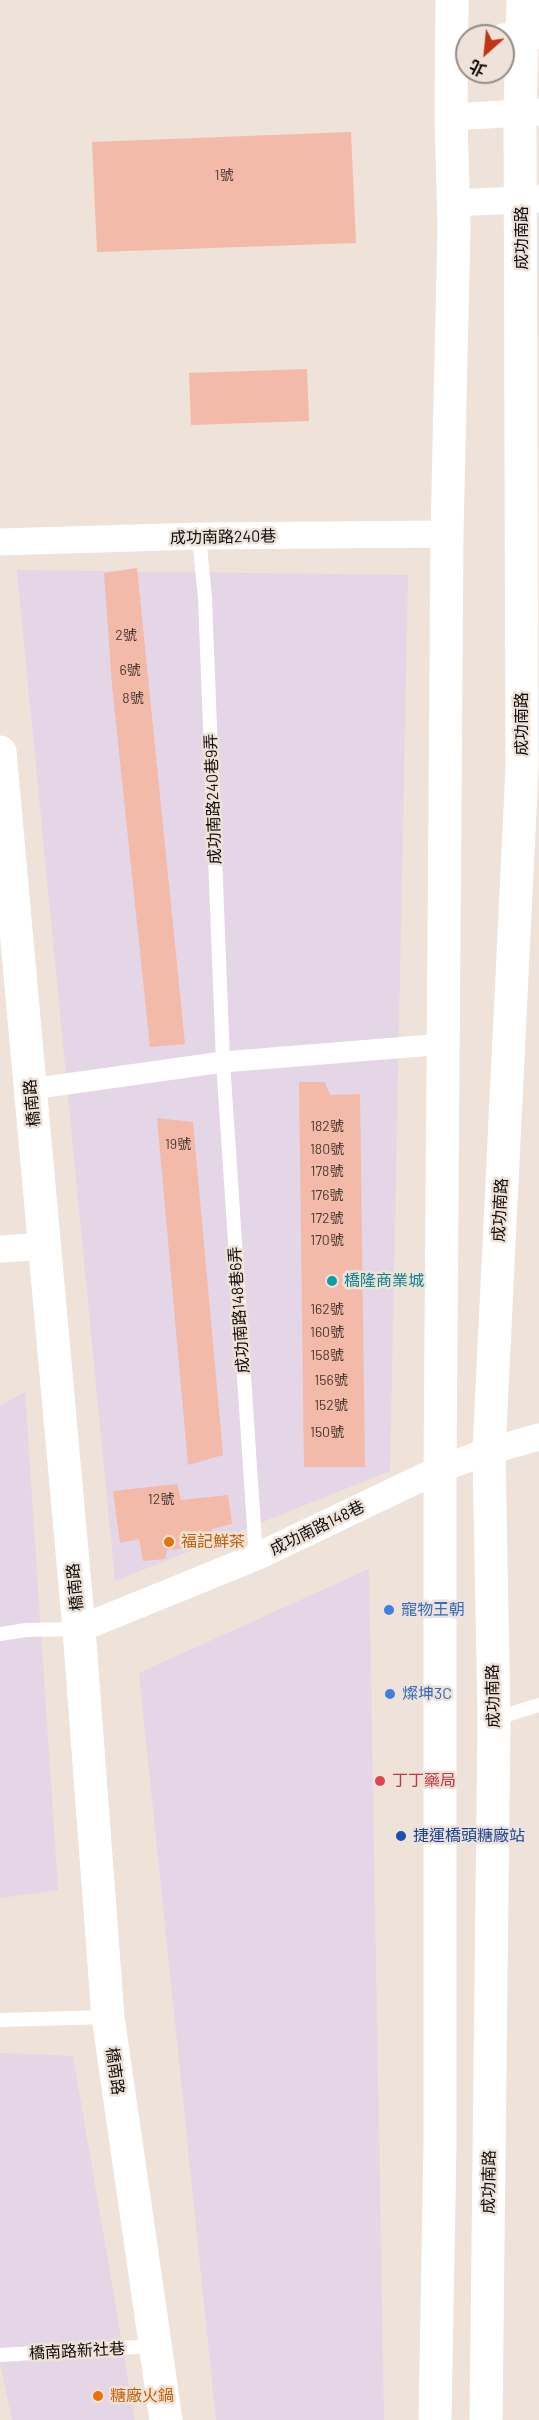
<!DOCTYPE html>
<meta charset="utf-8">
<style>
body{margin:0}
#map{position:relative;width:539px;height:2420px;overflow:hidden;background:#eee2d9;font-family:Barlow,"Noto Sans TC",sans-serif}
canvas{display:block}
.north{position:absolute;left:455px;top:24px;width:60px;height:60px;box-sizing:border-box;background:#eee2d9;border:2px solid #958c86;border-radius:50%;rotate:207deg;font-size:16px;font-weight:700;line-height:24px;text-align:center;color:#100c09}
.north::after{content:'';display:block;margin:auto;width:21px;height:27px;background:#c03614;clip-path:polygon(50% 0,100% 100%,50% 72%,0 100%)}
</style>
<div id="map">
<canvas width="539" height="2420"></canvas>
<div class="north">北</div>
</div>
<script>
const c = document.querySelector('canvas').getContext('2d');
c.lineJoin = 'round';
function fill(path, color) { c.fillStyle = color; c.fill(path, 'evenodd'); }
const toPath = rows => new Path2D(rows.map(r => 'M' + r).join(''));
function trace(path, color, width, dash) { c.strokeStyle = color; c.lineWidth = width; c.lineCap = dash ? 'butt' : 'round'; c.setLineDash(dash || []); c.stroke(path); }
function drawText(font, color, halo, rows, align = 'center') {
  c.font = font + ' Barlow,"Noto Sans TC",sans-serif'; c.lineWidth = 5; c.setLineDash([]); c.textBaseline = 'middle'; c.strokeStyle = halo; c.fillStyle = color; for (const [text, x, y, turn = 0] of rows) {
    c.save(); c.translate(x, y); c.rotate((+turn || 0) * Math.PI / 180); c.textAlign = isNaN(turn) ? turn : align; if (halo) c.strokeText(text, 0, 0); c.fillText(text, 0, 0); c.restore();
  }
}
const commercial = toPath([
 [17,570,408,575,390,1471,115,1581],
 [25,1392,58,1890,0,1898,0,1406],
 [369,1569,384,2420,216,2420,139,1673],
 [0,2053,73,2056,135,2420,12,2420,0,2363]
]);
const building = toPath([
 [351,132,356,243,97,252,92,142],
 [307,369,309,421,191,425,189,373],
 [137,568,185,1044,150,1047,112,685,104,573],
 [299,1082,325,1082,330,1095,360,1094,365,1467,304,1467],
 [157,1118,193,1122,223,1455,188,1465],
 [177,1484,181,1500,228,1495,232,1524,212,1529,211,1538,189,1540,187,1548,167,1550,165,1559,143,1561,139,1539,120,1543,113,1491]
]);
const service = toPath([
 [199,536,205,598,223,1062,256,1557],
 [0,1634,26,1630,79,1629],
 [494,1719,539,1705],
 [0,2020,108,2017],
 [0,2355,155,2346]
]);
const pedestrian = toPath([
 [31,1089,223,1062,445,1044]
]);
const minor = toPath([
 [503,37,539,35],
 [451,117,539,112],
 [454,203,539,199],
 [0,542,199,536,447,534],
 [0,1249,45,1246],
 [79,1629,256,1557,440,1469,489,1451,539,1437]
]);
const tertiary = toPath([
 [0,752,79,1629,108,2017,166,2420]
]);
const primary = toPath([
 [435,2420,440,2143,440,1469,447,534,454,227,451,117,452,0],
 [486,2420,494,1719,489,1451,522,769,520,114,523,0]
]);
const markers = [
 [332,1281,6,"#0f9aa8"],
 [169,1542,6,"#e8710a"],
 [389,1610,6,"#3f7fe0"],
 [390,1694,6,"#3f7fe0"],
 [380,1781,6,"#e0444e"],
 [401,1836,6,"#1a4fb4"],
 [98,2396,6,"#e8710a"]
];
const numberNames = [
 ["1號",224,175],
 ["2號",126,635],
 ["6號",130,670],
 ["8號",133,698],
 ["182號",327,1126],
 ["19號",178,1144],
 ["180號",327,1149],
 ["178號",327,1171],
 ["176號",327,1195],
 ["172號",327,1218],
 ["170號",327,1240],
 ["162號",327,1309],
 ["160號",327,1332],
 ["158號",327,1355],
 ["156號",331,1380],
 ["152號",331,1405],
 ["150號",327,1432],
 ["12號",161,1499]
];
const streetNames = [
 ["成功南路",522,238,-90],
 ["成功南路240巷",223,537,-1],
 ["成功南路",522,724,-90],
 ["成功南路240巷9弄",213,799,-92],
 ["橋南路",32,1103,-95],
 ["成功南路",500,1210,-87],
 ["成功南路148巷6弄",239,1310,-94],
 ["成功南路148巷",317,1528,-26],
 ["橋南路",75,1587,-95],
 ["成功南路",493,1696,-91],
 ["橋南路",115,2071,82],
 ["成功南路",489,2182,-89],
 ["橋南路新社巷",77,2351,-3]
];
const cultureNames = [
 ["橋隆商業城",344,1281]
];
const foodNames = [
 ["福記鮮茶",181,1542],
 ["糖廠火鍋",110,2396]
];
const shopNames = [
 ["寵物王朝",401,1610],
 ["燦坤3C",402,1694]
];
const healthNames = [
 ["丁丁藥局",392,1781]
];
const transitNames = [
 ["捷運橋頭糖廠站",413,1836]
];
fill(commercial, '#e4d5e7');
fill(building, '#f3baaa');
trace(service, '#fff', 14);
trace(pedestrian, '#fff', 21);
trace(minor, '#fff', 27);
trace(tertiary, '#fff', 33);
trace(primary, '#fff', 33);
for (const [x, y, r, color] of markers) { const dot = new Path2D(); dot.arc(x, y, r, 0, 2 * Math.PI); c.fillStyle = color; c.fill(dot); trace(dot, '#eee2d9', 2); }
drawText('14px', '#493831', null, numberNames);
drawText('16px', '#100c09', '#eee2d9', streetNames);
drawText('16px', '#0d838f', '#eee2d9', cultureNames, 'left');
drawText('16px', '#c56008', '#eee2d9', foodNames, 'left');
drawText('16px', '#366cbe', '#eee2d9', shopNames, 'left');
drawText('16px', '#be3a42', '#eee2d9', healthNames, 'left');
drawText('16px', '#164399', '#eee2d9', transitNames, 'left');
</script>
